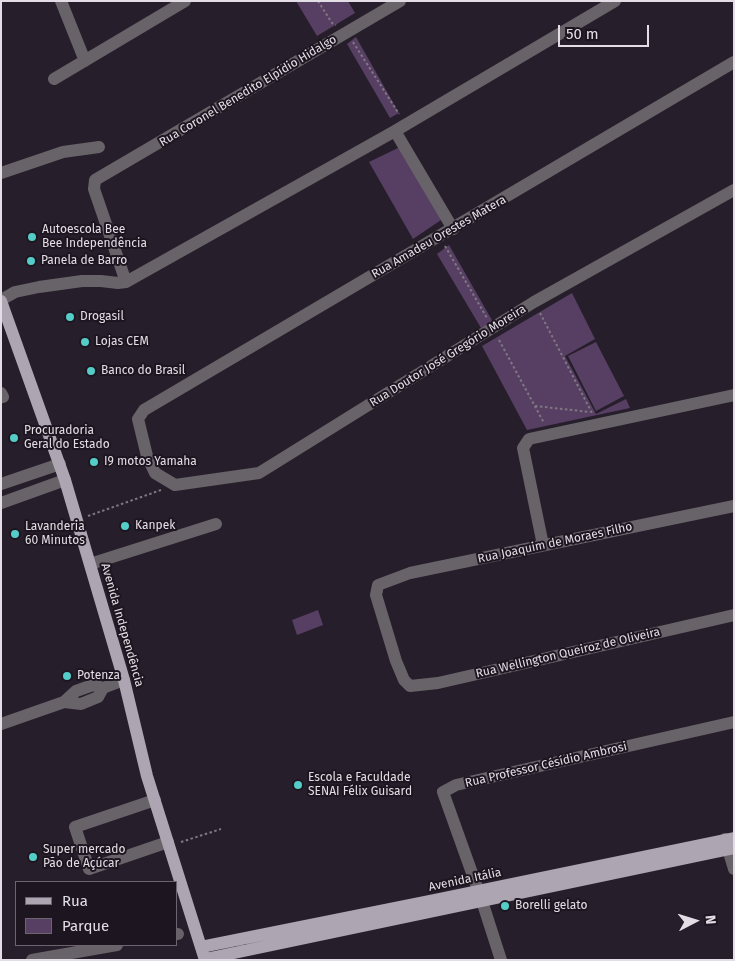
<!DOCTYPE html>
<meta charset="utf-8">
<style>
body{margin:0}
#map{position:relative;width:735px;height:961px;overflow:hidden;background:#261e2a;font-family:"Fira Sans",sans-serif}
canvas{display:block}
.frame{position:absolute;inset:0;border:2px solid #e3dee5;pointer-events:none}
.legend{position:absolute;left:15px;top:881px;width:162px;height:65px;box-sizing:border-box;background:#1d1520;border:1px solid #6c656f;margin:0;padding:6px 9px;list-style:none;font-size:15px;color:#e3dee5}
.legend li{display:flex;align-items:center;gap:10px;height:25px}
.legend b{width:25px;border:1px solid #6c656f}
.north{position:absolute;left:670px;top:896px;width:50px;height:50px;-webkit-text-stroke:4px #1d1520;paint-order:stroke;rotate:85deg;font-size:14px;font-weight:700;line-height:20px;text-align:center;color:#e3dee5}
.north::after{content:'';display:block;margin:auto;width:18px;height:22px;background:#e3dee5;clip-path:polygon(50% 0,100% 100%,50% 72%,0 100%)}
.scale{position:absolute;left:558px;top:25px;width:91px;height:22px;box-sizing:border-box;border:2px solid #e3dee5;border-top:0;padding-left:6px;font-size:15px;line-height:18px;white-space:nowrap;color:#e3dee5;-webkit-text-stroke:4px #1d1520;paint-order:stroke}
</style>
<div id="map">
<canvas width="735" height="961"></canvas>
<div class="frame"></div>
<ul class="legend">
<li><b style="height:6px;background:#aea5b2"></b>Rua</li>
<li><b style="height:14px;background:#573f63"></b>Parque</li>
</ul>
<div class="north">N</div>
<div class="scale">50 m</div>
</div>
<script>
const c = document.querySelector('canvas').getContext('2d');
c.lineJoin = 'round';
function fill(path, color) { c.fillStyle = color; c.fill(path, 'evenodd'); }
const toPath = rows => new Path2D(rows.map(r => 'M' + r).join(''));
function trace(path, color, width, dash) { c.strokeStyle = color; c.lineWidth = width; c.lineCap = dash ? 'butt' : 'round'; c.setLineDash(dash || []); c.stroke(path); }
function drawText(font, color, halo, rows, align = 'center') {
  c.font = font + ' "Fira Sans",sans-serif'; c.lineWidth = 4; c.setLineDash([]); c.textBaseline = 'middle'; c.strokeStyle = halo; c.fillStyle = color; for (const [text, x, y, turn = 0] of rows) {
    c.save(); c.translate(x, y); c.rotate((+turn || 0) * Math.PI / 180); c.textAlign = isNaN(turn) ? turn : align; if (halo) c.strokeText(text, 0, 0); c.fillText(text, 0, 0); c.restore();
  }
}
const green = toPath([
 [296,1,348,1,355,13,317,36],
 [356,37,399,113,390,118,347,44],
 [400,147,441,220,413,239,369,162],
 [449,245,493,322,481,328,437,254],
 [572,293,595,339,565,356,596,414,626,399,630,408,527,430,482,346],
 [596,342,624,396,596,411,568,356],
 [318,610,323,625,297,635,292,620]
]);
const path = toPath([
 [318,1,332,23,336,25],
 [353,42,399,114],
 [445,246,487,318],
 [540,313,592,413],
 [499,340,544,423],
 [535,406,590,412],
 [88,516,161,490],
 [181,842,221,829]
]);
const minor = toPath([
 [61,1,85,61],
 [734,62,144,410,138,419,147,456,155,473,175,485,259,473,534,302,734,190],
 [54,79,185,1],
 [395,131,453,229],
 [1,173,63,152,99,147],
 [126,282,94,189,95,180,400,1],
 [1,300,15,292,39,287,82,281,101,281,118,283,126,282,395,131,615,1],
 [1,393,3,397],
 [1,484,60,464],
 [1,503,65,480],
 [734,506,410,573,378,585,376,595,396,661,404,680,410,686,438,683,734,615],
 [543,545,523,448,529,439,734,395],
 [90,564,216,524],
 [64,702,81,704,98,697,103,688,124,680],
 [1,724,64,702,76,691,93,685,103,688],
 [155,800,75,827,89,869,168,842],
 [725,839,734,869],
 [176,934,178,934],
 [32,960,117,945],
 [501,960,482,901,443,792,456,785,734,722]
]);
const major = toPath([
 [1,301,65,480,124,680,147,776,205,960],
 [201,947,440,899,734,838],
 [205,959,734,848]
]);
const markers = [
 [32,237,5,"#54cdc8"],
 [31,261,5,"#54cdc8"],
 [70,317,5,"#54cdc8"],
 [85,342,5,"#54cdc8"],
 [91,371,5,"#54cdc8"],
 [14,438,5,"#54cdc8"],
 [94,462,5,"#54cdc8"],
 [125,526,5,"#54cdc8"],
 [15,534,5,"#54cdc8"],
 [67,676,5,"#54cdc8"],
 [298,785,5,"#54cdc8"],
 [33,857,5,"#54cdc8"],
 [505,906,5,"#54cdc8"]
];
const streetNames = [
 ["Rua Coronel Benedito Elpídio Hidalgo",248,91,-31],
 ["Rua Amadeu Orestes Matera",439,237,-30],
 ["Rua Doutor José Gregório Moreira",448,356,-32],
 ["Rua Joaquim de Moraes Filho",555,543,-12],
 ["Avenida Independência",122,625,74],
 ["Rua Wellington Queiroz de Oliveira",568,653,-13],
 ["Rua Professor Césídio Ambrosi",546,765,-13],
 ["Avenida Itália",465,880,-12]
];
const poiNames = [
 ["Autoescola Bee",42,230],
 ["Bee Independência",42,244],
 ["Panela de Barro",41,261],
 ["Drogasil",80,317],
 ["Lojas CEM",95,342],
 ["Banco do Brasil",101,371],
 ["Procuradoria",24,431],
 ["Geral do Estado",24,445],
 ["I9 motos Yamaha",104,462],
 ["Kanpek",135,526],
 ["Lavanderia",25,527],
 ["60 Minutos",25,541],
 ["Potenza",77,676],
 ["Escola e Faculdade",308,778],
 ["SENAI Félix Guisard",308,792],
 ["Super mercado",43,850],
 ["Pão de Açúcar",43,864],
 ["Borelli gelato",515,906]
];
fill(green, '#573f63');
trace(path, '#7f7882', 2, [2.5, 2.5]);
trace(minor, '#676369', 12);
trace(major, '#aea5b2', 12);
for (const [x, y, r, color] of markers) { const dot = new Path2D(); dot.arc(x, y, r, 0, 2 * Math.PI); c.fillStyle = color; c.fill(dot); trace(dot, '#1d1520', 2); }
drawText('12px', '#e3dee5', '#1d1520', streetNames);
drawText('12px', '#e3dee5', '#1d1520', poiNames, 'left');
</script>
